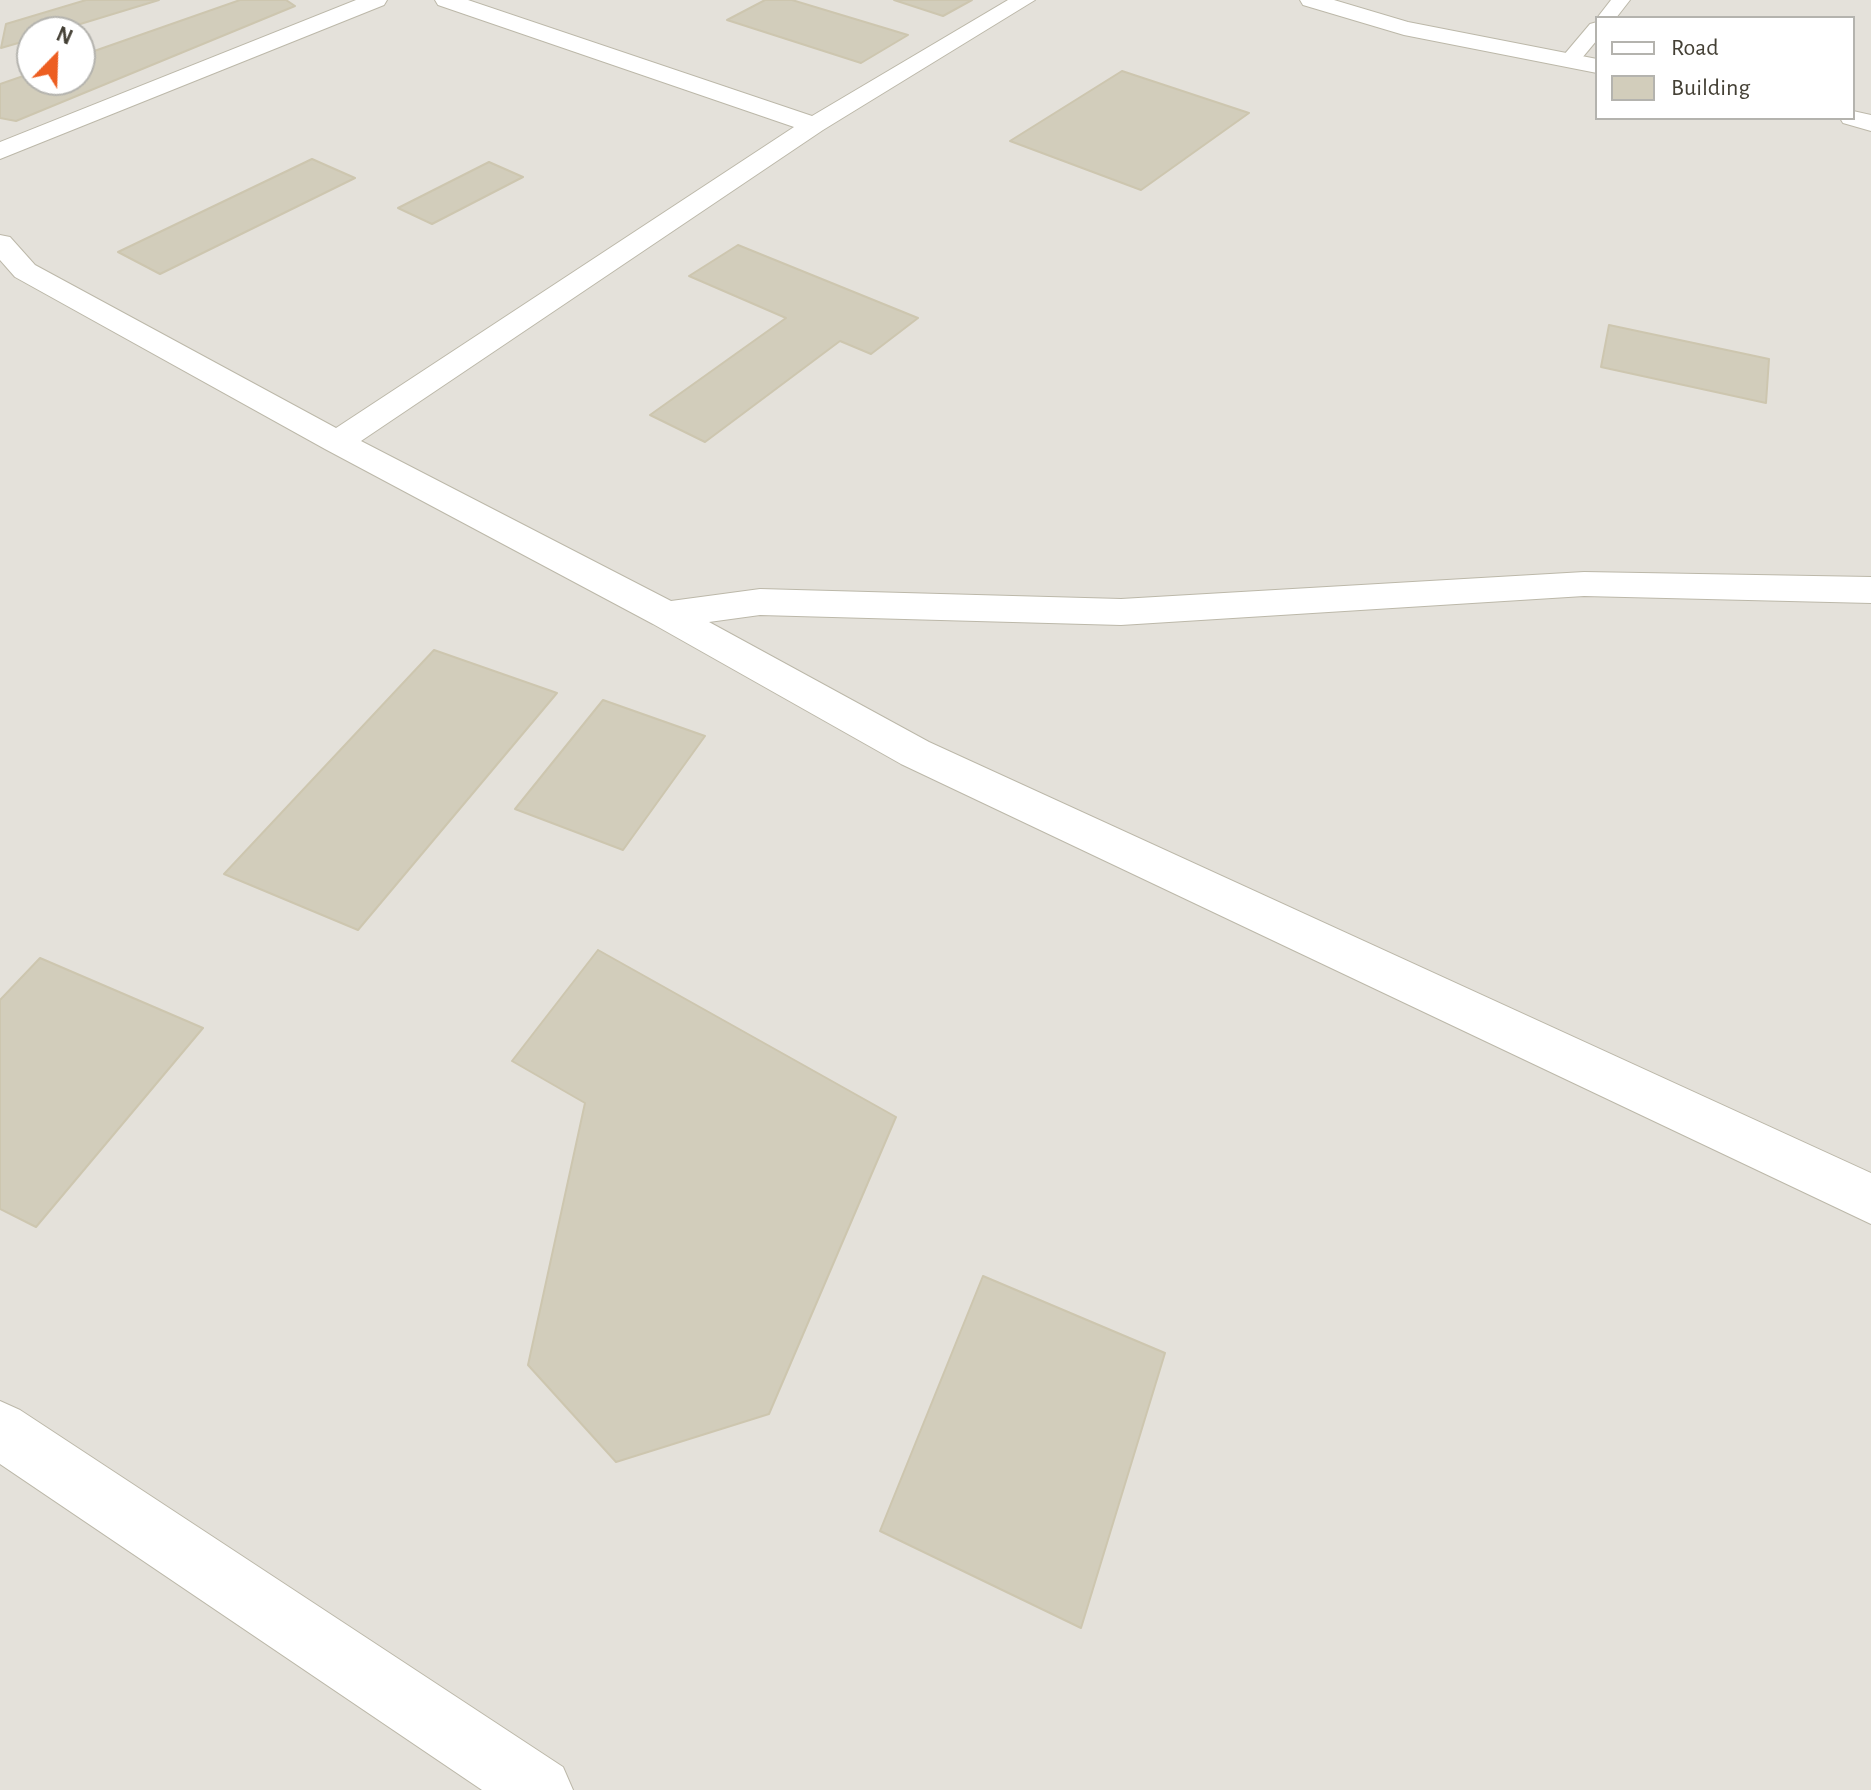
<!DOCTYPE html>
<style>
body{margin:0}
#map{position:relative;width:1871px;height:1790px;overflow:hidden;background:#f2f0e5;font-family:"Alegreya Sans",sans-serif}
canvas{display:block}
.legend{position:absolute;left:1595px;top:16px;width:260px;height:104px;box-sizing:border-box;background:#fff;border:2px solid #b4b3ae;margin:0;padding:10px 14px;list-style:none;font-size:24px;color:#444035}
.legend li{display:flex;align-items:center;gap:16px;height:40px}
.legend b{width:40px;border:2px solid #b4b3ae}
.north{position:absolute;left:16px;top:16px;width:80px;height:80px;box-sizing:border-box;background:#fff;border:2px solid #b4b3ae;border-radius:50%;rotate:23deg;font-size:22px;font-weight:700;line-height:32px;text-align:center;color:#444035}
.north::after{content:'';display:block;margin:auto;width:28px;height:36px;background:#ed5e21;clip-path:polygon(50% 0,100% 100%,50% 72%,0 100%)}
</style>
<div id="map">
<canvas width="1871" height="1790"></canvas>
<ul class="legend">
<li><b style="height:10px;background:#fff"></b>Road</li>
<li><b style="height:22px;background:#d2cdbb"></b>Building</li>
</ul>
<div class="north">N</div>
</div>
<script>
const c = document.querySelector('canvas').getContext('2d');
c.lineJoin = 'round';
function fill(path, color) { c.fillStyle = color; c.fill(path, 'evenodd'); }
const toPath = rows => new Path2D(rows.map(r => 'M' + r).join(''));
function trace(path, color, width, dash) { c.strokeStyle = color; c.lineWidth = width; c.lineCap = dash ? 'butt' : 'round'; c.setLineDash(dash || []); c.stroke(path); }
const industrial = toPath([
 [0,0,1871,0,1871,1790,0,1790],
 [1597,18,1853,18,1853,118,1597,118],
 [32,32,80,32,80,80,32,80]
]);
const building = toPath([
 [86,0,159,0,54,32,32,32,32,39,1,48,6,24,86,0],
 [240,0,286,0,295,6,16,121,0,118,0,84,32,73,32,80,80,80,80,56,240,0],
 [765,0,792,0,908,35,861,63,727,20,765,0],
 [894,0,972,0,943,16,894,0],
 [1122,71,1249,113,1141,190,1010,141,1122,71],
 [312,159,355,178,160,274,118,252,312,159],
 [489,162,523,177,432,224,398,208,489,162],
 [738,245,918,318,871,354,840,341,705,442,650,415,786,318,689,276,738,245],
 [1609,325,1769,359,1766,403,1601,367,1609,325],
 [434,650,557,693,358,930,224,874,434,650],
 [603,700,705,736,623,850,515,809,603,700],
 [598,950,896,1117,769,1414,616,1462,528,1365,585,1103,512,1061,598,950],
 [40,958,203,1028,36,1227,0,1209,0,1000,40,958],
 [983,1276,1165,1353,1081,1628,880,1531,983,1276]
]);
const service = toPath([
 [1611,0,1630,0,1616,18,1597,18,1611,0],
 [1597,22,1597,40,1577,64,1563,64,1560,60,1563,56,1590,24,1597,22]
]);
const minor = toPath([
 [356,0,387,0,384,5,0,159,0,142,356,0],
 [435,0,468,0,812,116,1008,0,1035,0,823,130,361,441,671,601,760,589,1121,599,1584,572,1871,577,1871,603,1584,596,1121,625,760,615,709,622,929,742,1871,1173,1871,1224,901,764,653,624,325,449,15,277,0,260,0,235,10,237,35,265,336,428,794,127,438,5,435,0],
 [1300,0,1334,0,1408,22,1597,59,1597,73,1404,35,1303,5,1300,0],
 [1853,111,1871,115,1871,131,1843,123,1840,118,1853,118,1853,111],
 [0,1401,20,1410,563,1767,573,1790,482,1790,0,1464,0,1401]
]);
fill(industrial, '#e4e1da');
fill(building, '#d2cdbb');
trace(building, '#cdc6af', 2);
trace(service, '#bcb8a9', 2);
trace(minor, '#bcb8a9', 2);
fill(service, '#fff');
fill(minor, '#fff');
</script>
